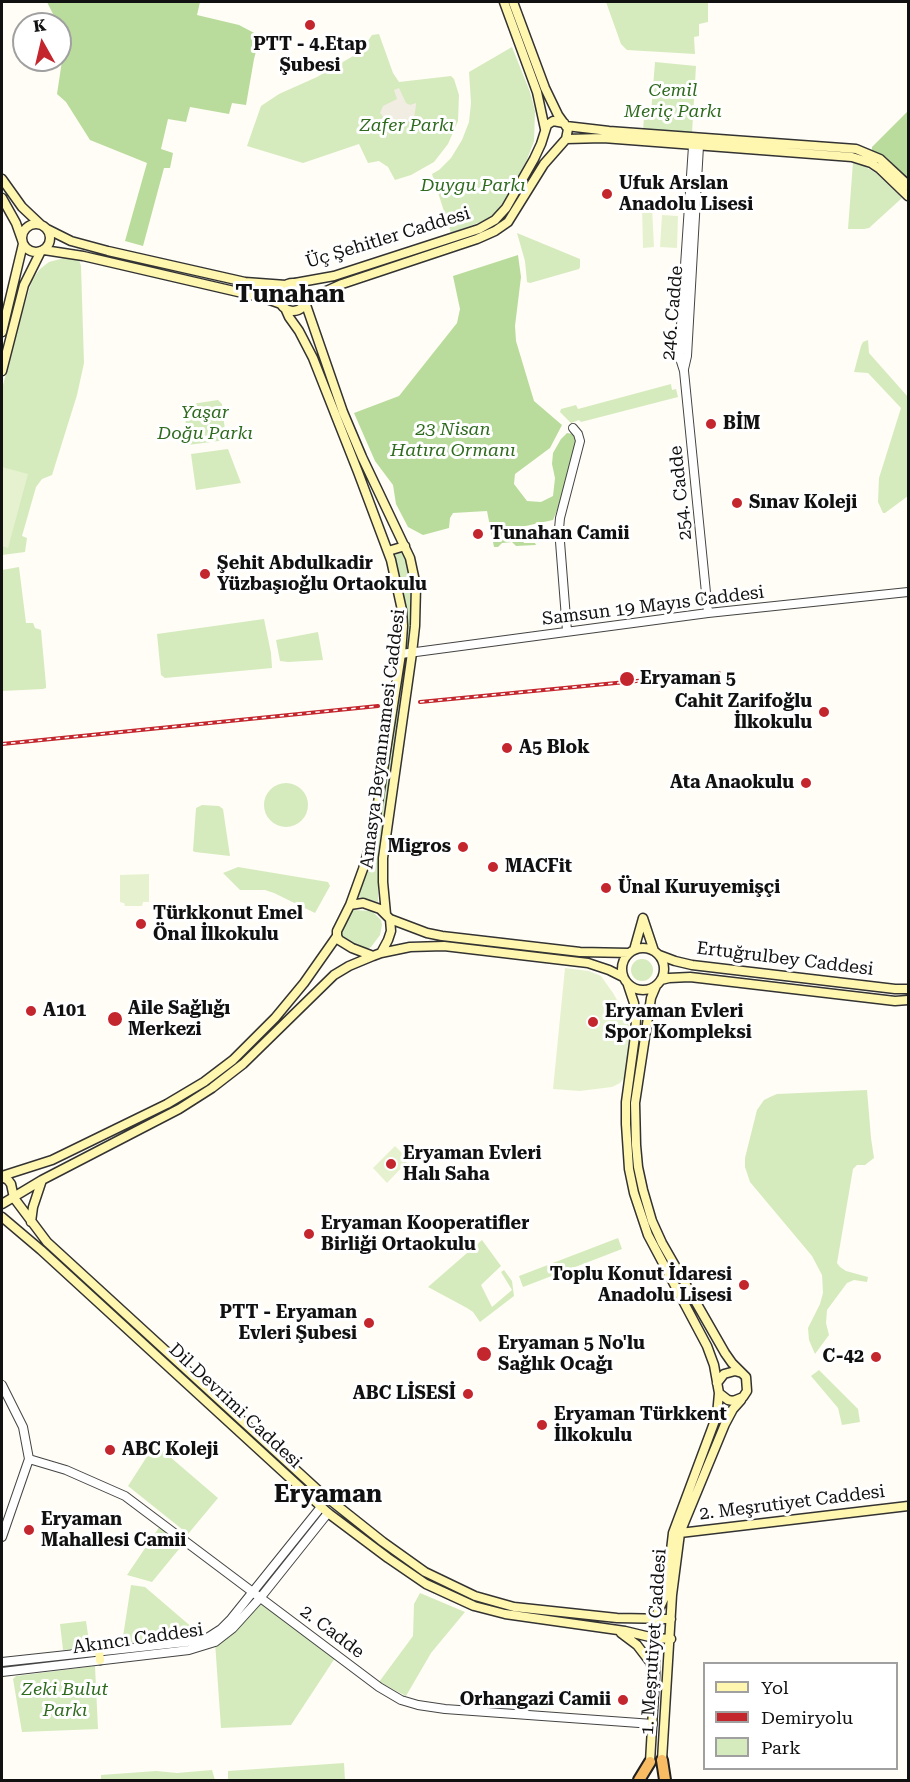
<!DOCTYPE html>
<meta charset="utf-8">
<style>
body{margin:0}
#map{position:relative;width:910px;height:1782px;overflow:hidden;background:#fffdf5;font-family:"Roboto Serif",serif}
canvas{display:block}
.frame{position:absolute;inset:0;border:3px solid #111;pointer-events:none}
.legend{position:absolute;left:703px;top:1662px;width:195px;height:108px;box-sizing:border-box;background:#fff;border:2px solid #a0a0a0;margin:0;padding:8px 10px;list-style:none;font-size:18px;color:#111}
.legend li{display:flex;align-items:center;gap:12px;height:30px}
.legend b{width:30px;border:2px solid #a0a0a0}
.north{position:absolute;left:12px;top:12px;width:60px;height:60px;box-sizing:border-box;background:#fff;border:2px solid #a0a0a0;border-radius:50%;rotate:352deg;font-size:16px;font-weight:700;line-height:24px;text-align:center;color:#111}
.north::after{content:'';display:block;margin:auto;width:21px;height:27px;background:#c4262e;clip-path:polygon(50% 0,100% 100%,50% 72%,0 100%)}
</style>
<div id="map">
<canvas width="910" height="1782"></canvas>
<div class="frame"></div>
<ul class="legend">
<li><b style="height:8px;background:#fff6b0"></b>Yol</li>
<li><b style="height:8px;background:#c4262e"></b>Demiryolu</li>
<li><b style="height:16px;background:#d5ebbd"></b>Park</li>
</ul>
<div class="north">K</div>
</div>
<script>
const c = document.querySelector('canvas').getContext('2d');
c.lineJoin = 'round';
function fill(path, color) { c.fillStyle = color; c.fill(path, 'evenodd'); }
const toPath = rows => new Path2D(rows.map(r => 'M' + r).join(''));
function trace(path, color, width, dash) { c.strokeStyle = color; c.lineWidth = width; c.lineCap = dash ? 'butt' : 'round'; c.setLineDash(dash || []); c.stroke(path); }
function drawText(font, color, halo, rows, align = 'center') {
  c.font = font + ' "Roboto Serif",serif'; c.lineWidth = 6; c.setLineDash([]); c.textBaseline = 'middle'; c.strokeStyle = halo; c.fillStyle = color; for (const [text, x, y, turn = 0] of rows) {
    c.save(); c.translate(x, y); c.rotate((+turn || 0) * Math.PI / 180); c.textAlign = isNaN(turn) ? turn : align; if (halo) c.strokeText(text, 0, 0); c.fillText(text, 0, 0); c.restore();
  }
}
const green = toPath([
 [606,2,708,2,708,22,699,24,699,36,694,37,695,54,627,50,621,44],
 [379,34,393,73,399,82,451,76,454,79,459,95,458,121,448,144,434,162,411,175,395,180,388,167,379,161,368,163,359,144,303,163,247,146,261,106,279,94,317,77,360,52,372,35],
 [512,47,530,92,535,111,534,141,526,162,499,211,486,220,451,233,432,174,439,170,451,158,462,140,469,122,471,103,469,72],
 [655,62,696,66,692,133,643,130,644,117,651,113],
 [853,162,862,165,876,173,902,198,869,228,864,229,848,229],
 [517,233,580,259,580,267,579,269,530,283,527,282,525,261],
 [64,258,79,260,81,266,84,363,77,395,52,475,42,479,36,487,22,536,27,538,25,552,2,555,2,389,20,320,32,280,40,269,49,262],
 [868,340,869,353,908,397,908,496,885,513,883,513,878,502,879,478,901,408,868,373,854,372,861,346,863,342],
 [671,384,672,390,676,389,678,397,581,422,579,420,571,423,560,412,561,409,576,405,578,409],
 [218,400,222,404,226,440,188,445,186,433,185,407,192,404],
 [228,449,241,483,196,490,191,454],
 [397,552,403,552,407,559,413,596,409,644,406,643,407,620,394,559],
 [19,567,26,623,33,623,35,628,41,630,46,685,46,688,43,689,2,691,2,570],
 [264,619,271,653,272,668,165,678,161,675,157,634],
 [318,632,323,660,288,662,280,661,276,640],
 [402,667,406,668,378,853,378,902,358,897,368,869,376,837],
 '264 805a22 22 0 1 1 44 0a22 22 0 1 1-44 0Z',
 [202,805,219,806,223,809,230,856,195,852,193,851,196,808],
 [238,867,328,882,330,886,315,913,274,893,265,890,240,890,223,873],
 [352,910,372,911,381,920,382,925,380,935,371,947,365,950,343,937,341,933,341,931],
 '631 970a11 11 0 1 1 22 0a11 11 0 1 1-22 0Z',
 [867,1090,871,1138,874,1158,865,1165,857,1165,853,1169,837,1263,840,1267,846,1271,868,1277,867,1282,854,1280,847,1283,827,1310,826,1323,829,1335,815,1354,809,1340,808,1328,820,1304,823,1293,822,1275,812,1256,750,1182,745,1167,745,1158,757,1110,764,1100,770,1097,777,1094],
 [618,1238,622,1249,523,1287,519,1276],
 [482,1240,501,1266,481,1285,492,1307,512,1290,501,1272,504,1270,512,1281,514,1296,480,1322,473,1312,467,1308,428,1287],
 [819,1370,858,1409,860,1422,842,1425,838,1408,811,1376],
 [155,1444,218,1498,188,1534,128,1486],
 [160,1526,184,1543,152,1582,127,1575],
 [131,1585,145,1587,201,1635,122,1643],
 [420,1593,465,1612,431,1653,406,1696,379,1682,413,1636,414,1604],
 [261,1597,337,1655,291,1725,221,1728,215,1642],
 [86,1621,90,1648,63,1650,60,1624],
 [95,1666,98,1729,22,1732,13,1679,16,1676],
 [344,1763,345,1780,228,1780,228,1771],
 [212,1770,215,1780,101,1780,101,1775,156,1771,177,1773]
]);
const forest = toPath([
 [47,2,200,2,197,15,239,25,260,36,254,59,246,105,232,103,229,114,190,107,186,122,168,119,161,149,173,153,170,168,164,168,143,246,125,241,147,163,90,140,66,102,57,94,65,41,60,24,58,24],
 [908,111,908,179,886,157,872,151,872,147],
 [518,255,521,277,515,326,516,341,534,401,562,425,550,448,515,474,514,484,527,501,541,502,553,496,555,478,552,464,553,453,561,439,567,433,573,434,576,440,558,508,553,520,521,527,520,534,524,543,535,543,536,545,516,546,512,542,502,543,498,547,494,547,487,511,453,513,450,518,449,528,423,535,408,527,396,504,393,485,375,461,354,413,399,396,457,323,460,309,453,276]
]);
const pitch = toPath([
 [642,207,652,207,654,247,643,248],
 [662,215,678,216,677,248,660,247],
 [2,467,28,474,8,548,2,546],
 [149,874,149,902,143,902,142,906,125,906,124,903,120,902,120,875],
 [565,968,589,971,601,976,613,993,624,1012,631,1032,630,1043,624,1078,620,1083,612,1087,580,1091,553,1089],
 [395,1146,409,1160,387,1183,373,1168]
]);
const plaza = toPath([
 [399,88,406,103,410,105,416,103,416,105,414,118,406,123,401,123,398,119,385,119,380,113,383,106,397,99,394,90]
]);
const tertiary = toPath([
 [693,146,679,355,684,371,708,613],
 [684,369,687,356,699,146],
 [567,631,559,529,560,518,580,441,578,434,573,428],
 [401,654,708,613,908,592],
 [2,1385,23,1427,29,1459,2,1537],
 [29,1459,66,1470,125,1496,379,1687,401,1700,418,1705,445,1709,653,1724],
 [2,1662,187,1642,207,1638,221,1629,231,1619,321,1507],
 [2,1672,189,1650,215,1642,233,1628,261,1597,328,1513]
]);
const secondary = toPath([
 [504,2,537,92,545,129],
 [566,126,609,131,856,149,880,159,908,185],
 [566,139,603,138,852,157,871,163,880,169,908,196],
 [2,179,22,207,40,224],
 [2,198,16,223,22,240],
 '22 238a14 14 0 1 1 28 0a14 14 0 1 1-28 0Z',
 [47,229,71,241,108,251,245,282,286,285],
 [44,250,83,256,264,298,281,304],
 [295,283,334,276,479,229,495,220,506,208,534,159,541,144,547,125,553,121,564,123],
 '279 297a14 14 0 1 1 28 0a14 14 0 1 1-28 0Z',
 [306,300,342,284,477,239,495,231,508,222,544,164,566,139,568,129,558,115,545,88,513,2],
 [305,302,343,412,362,457,410,558,416,586,415,626,412,653,383,858,383,882,386,914],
 [285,308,289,317,299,331,313,358,358,472,391,560,402,610,403,626,401,654,373,835,363,869,350,905],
 [2,332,23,244],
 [2,371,24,285,41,251],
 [388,551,405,546],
 [363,903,380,909,390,919,391,931,388,940,381,953,373,956,352,948,339,940,337,936,337,931,350,905,363,903],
 [390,919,427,933,442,936,580,952,629,953],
 '622 969a21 21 0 1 1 42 0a21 21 0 1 1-42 0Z',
 [634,950,643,918,654,951],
 [381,953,410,947,444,946,588,963,609,970,623,977],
 [659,955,675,961,692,965,895,989,908,989],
 [661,980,669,978,690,977,895,1001,908,1000],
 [628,985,634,1003,636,1019,635,1036,626,1102,626,1124,629,1169,634,1193,648,1235,707,1346,714,1365,719,1393,728,1400,733,1401,743,1397,747,1391,746,1377,742,1373,735,1371,724,1374,717,1383],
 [656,986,651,998,635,1103,636,1145,638,1167,643,1190,652,1221,662,1243,725,1353,732,1363,742,1373],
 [2,1176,52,1160,167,1104,204,1082,233,1060,275,1018,304,983,337,936],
 [2,1177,8,1180,11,1184,14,1198,47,1242,320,1492,383,1542,425,1572,475,1596,514,1607,617,1618,671,1619],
 [2,1204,42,1180,179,1109,212,1088,243,1064,334,975,349,966,373,956],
 [2,1217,41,1250,328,1513,388,1558,426,1584,474,1606,505,1614,625,1631,654,1638,671,1639],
 [31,1222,33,1207,42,1180],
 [680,1533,908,1506],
 [621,1633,637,1645,650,1662,653,1670],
 [99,1652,100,1660],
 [662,1760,672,1595,680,1533,725,1424,733,1409,741,1400],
 [650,1762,655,1676,655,1618,666,1594,673,1533,717,1415,719,1393]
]);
const trunk = toPath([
 [662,1760,665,1780],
 [639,1780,650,1762]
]);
const rail = toPath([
 [420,702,719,673],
 [2,744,378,706]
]);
const markers = [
 [310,25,6,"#c4262e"],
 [607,194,6,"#c4262e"],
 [711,424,6,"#c4262e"],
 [737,503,6,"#c4262e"],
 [478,534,6,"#c4262e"],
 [205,574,6,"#c4262e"],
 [627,679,8,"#c4262e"],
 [824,712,6,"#c4262e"],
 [507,748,6,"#c4262e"],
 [806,783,6,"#c4262e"],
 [463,847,6,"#c4262e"],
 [493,867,6,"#c4262e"],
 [606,888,6,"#c4262e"],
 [141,924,6,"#c4262e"],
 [31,1011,6,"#c4262e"],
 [115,1019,8,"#c4262e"],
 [593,1022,6,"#c4262e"],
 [391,1164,6,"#c4262e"],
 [309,1234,6,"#c4262e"],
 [744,1285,6,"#c4262e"],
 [369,1323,6,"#c4262e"],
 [484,1354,8,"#c4262e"],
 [876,1357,6,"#c4262e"],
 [468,1394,6,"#c4262e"],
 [542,1425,6,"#c4262e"],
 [110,1450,6,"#c4262e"],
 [29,1530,6,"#c4262e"],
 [623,1700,6,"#c4262e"]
];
const poiNames = [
 ["PTT - 4.Etap",310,45,"center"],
 ["Şubesi",310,66,"center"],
 ["Ufuk Arslan",619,184],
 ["Anadolu Lisesi",619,205],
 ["BİM",723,424],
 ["Sınav Koleji",749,503],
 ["Tunahan Camii",490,534],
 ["Şehit Abdulkadir",217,564],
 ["Yüzbaşıoğlu Ortaokulu",217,585],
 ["Eryaman 5",640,679],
 ["Cahit Zarifoğlu",812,702,"right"],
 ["İlkokulu",812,723,"right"],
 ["A5 Blok",519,748],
 ["Ata Anaokulu",794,783,"right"],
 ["Migros",451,847,"right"],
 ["MACFit",505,867],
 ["Ünal Kuruyemişçi",618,888],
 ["Türkkonut Emel",153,914],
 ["Önal İlkokulu",153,935],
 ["Aile Sağlığı",128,1009],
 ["Merkezi",128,1030],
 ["A101",43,1011],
 ["Eryaman Evleri",605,1012],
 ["Spor Kompleksi",605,1033],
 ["Eryaman Evleri",403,1154],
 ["Halı Saha",403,1175],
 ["Eryaman Kooperatifler",321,1224],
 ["Birliği Ortaokulu",321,1245],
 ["Toplu Konut İdaresi",732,1275,"right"],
 ["Anadolu Lisesi",732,1296,"right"],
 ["PTT - Eryaman",357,1313,"right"],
 ["Evleri Şubesi",357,1334,"right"],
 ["Eryaman 5 No'lu",498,1344],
 ["Sağlık Ocağı",498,1365],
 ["C-42",864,1357,"right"],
 ["ABC LİSESİ",456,1394,"right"],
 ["Eryaman Türkkent",554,1415],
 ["İlkokulu",554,1436],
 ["ABC Koleji",122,1450],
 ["Eryaman",41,1520],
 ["Mahallesi Camii",41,1541],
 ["Orhangazi Camii",611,1700,"right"]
];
const parkNames = [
 ["Cemil",673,91],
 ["Meriç Parkı",673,112],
 ["Zafer Parkı",407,126],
 ["Duygu Parkı",473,186],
 ["Yaşar",205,413],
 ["Doğu Parkı",205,434],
 ["23 Nisan",453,430],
 ["Hatıra Ormanı",453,451],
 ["Zeki Bulut",65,1690],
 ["Parkı",65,1711]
];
const streetNames = [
 ["Üç Şehitler Caddesi",388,238,-17],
 ["246. Cadde",673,313,-85],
 ["254. Cadde",681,493,-96],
 ["Samsun 19 Mayıs Caddesi",653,606,-7],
 ["Amasya Beyannamesi Caddesi",383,739,-83],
 ["Ertuğrulbey Caddesi",785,959,7],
 ["Dil Devrimi Caddesi",235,1406,43],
 ["2. Meşrutiyet Caddesi",792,1503,-7],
 ["2. Cadde",332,1632,37],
 ["Akıncı Caddesi",138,1639,-8],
 ["1. Meşrutiyet Caddesi",654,1642,-86]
];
const districtNames = [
 ["Tunahan",290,295],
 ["Eryaman",328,1495]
];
fill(green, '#d5ebbd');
fill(forest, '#b9dc9c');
fill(pitch, '#e6f2cf');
fill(plaza, '#f1ede2');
trace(tertiary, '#444', 10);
trace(secondary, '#333', 11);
trace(trunk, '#222', 14);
trace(tertiary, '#fff', 8);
trace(secondary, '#fff6b0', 8);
trace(trunk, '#f7bc64', 10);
trace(rail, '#c4262e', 4);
trace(rail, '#fff', 1.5, [4.5]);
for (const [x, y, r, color] of markers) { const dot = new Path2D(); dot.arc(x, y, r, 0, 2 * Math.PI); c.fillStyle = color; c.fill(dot); trace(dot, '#fff', 2); }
drawText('bold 18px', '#111', '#fff', poiNames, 'left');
drawText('italic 18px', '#2f6b1f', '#fff', parkNames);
drawText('18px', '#111', '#fff', streetNames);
drawText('bold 24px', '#111', '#fff', districtNames);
</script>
